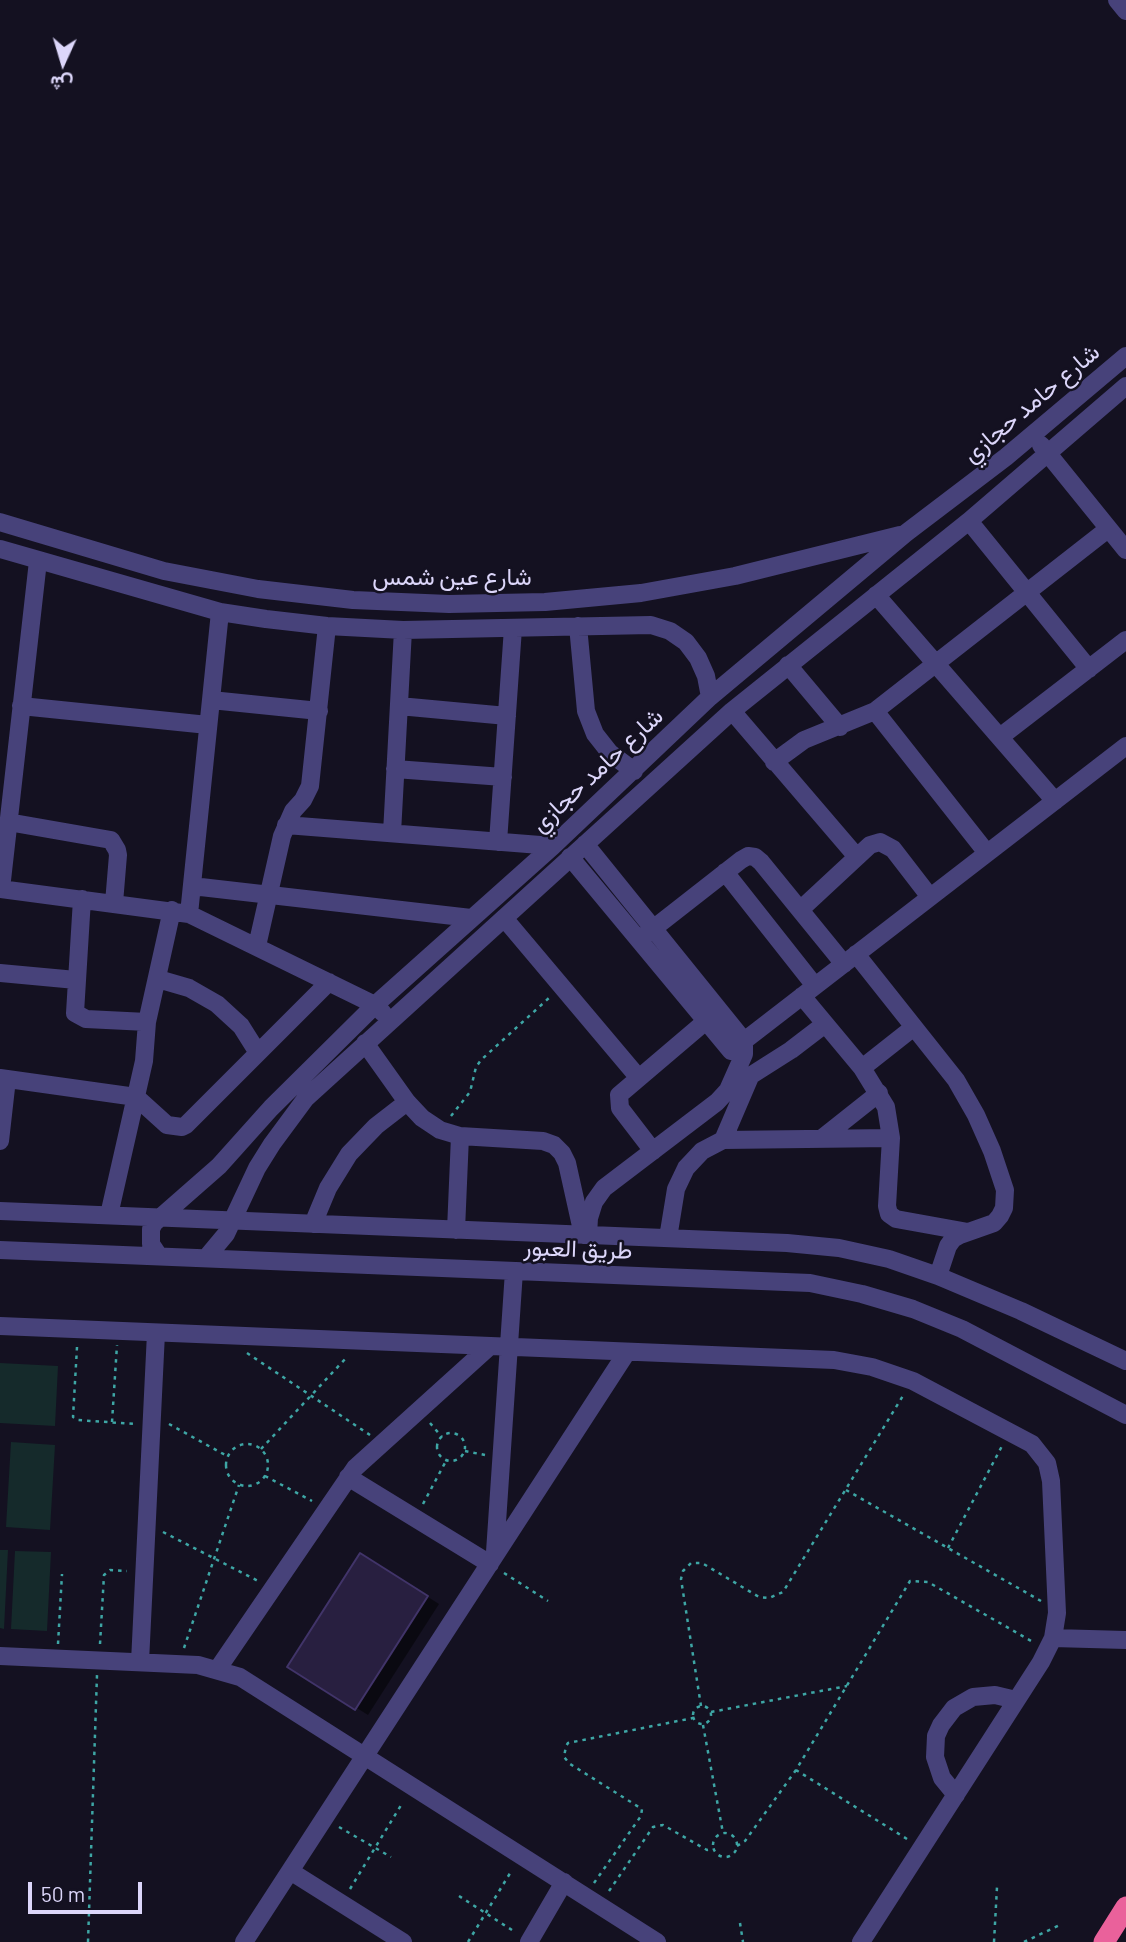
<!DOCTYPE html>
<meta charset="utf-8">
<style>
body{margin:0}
#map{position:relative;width:1126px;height:1942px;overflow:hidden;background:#141121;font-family:Barlow,Vazirmatn,sans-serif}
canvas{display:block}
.north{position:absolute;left:28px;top:28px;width:70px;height:70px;-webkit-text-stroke:5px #141121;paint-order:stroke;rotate:184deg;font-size:19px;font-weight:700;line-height:28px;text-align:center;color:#dcd6fa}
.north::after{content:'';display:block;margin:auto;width:24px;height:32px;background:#dcd6fa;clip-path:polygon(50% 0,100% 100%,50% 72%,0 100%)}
.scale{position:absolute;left:28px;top:1882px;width:114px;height:32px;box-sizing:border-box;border:4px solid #dcd6fa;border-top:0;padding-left:9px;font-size:21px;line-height:24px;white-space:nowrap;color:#dcd6fa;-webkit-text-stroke:5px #141121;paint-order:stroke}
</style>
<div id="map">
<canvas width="1126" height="1942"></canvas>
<div class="north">ش</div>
<div class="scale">50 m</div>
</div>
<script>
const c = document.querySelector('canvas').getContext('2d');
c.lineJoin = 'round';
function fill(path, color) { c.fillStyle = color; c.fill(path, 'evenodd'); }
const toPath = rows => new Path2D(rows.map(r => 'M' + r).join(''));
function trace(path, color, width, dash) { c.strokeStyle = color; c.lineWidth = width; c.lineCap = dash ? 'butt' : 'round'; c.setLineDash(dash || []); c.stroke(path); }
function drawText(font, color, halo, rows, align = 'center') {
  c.font = font + ' Barlow,Vazirmatn,sans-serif'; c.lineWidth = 5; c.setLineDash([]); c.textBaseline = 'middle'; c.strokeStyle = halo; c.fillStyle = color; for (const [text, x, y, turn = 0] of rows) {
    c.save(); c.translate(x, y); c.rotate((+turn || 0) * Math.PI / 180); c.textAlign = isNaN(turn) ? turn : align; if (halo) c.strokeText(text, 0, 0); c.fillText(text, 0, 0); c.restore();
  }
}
const green = toPath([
 [0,1363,58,1366,55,1426,0,1423],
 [11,1442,55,1445,50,1530,6,1527],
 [0,1550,8,1550,4,1629,0,1628],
 [15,1551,51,1552,47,1631,11,1629]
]);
const shadow = toPath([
 [373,1562,439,1604,368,1715,290,1666]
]);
const building = toPath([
 [360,1553,428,1596,355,1710,287,1667,360,1553]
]);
const path = toPath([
 [451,1116,470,1092,476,1067,481,1060,550,997],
 [77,1347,73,1417,78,1420,135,1424],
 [247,1353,370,1435],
 [112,1422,117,1345],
 [430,1423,442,1437],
 [169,1424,227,1456],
 '437 1447a14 14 0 1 1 28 0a14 14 0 1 1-28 0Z',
 '226 1465a21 21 0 1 1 42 0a21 21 0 1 1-42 0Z',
 [261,1449,347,1357],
 [465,1451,485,1455],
 [265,1476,312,1501],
 [846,1490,1041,1601],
 [423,1504,446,1461],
 [163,1532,260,1582],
 [948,1548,1002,1446],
 [504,1573,548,1601],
 [58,1644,62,1574],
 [100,1644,104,1575,110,1570,127,1571],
 [184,1648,239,1485],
 '693 1715a9 9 0 1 1 18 0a9 9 0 1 1-18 0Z',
 [701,1706,681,1579,683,1571,691,1563,702,1563,759,1597,769,1598,783,1592,904,1394],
 [711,1712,847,1686],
 [703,1725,723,1833],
 [339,1827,391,1857],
 '713 1845a12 12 0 1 1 24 0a12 12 0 1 1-24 0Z',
 [907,1839,796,1770,910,1581,928,1582,1033,1642],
 [737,1846,745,1841,796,1770],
 [594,1883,641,1816,642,1809,570,1764,564,1757,566,1746,568,1743,693,1718],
 [350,1889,403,1802],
 [609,1891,653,1827,663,1825,707,1850,713,1849],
 [459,1896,515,1932],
 [740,1923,743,1942],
 [88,1942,97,1675],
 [468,1942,512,1870],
 [994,1942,997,1887],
 [1024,1942,1062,1924]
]);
const minor = toPath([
 [1117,0,1126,11],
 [1041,445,1126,550],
 [969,521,1089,669],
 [0,522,164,571,258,589,353,600,449,604,545,602,641,593,735,576,900,535],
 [0,549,220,612,266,619,327,626,403,630,651,625,670,631,686,642,698,658,706,676,710,697],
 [876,595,1055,801],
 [578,626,586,711,595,734,610,753,634,771],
 [788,665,840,727],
 [211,700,319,711],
 [21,706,208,725],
 [399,706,507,716],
 [732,711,857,857],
 [875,711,987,853],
 [1000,737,1126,640],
 [774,762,804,740,875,711,1108,529],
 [395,769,503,777],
 [8,822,111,840,117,850,118,855,114,903],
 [286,825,553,846],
 [392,833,403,630],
 [498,842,513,628],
 [585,844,744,1041,744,1054,728,1090,717,1102,604,1188,594,1202,589,1218,588,1235],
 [570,857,731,1051,740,1053],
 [725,872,815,986],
 [192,886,471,918],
 [0,889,189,914,375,1005,383,1013],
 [1,889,38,561],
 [82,899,75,1013,86,1019,147,1022],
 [800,910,870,845,880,842,893,849,930,897],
 [189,914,220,612],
 [504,918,638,1077],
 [640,939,741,860,748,856,755,857,761,862,844,964],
 [257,946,282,836,293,811,303,800,310,786,327,626],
 [856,954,956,1080,976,1115,992,1151,1005,1190,1004,1208,1000,1216,994,1223,960,1235,953,1239,948,1246,938,1276],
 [0,973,76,980],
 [158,979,189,988,217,1004,241,1026,258,1053],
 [802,996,862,1068,886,1107,891,1138,887,1206,889,1214,896,1219,968,1232],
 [365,1043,407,1102,422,1118,440,1130,460,1136,543,1141,554,1145,562,1153,567,1163,583,1235],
 [731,1051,1126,746],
 [862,1068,914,1027],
 [0,1078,136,1097,167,1125,182,1127,186,1125,329,982],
 [728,1090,791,1050,825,1024],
 [821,1139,879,1093],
 [723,1140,750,1077],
 [0,1141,7,1079],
 [653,1151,620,1108,619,1095,706,1021],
 [0,1211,787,1243,839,1248,889,1259,938,1276,1021,1311,1126,1361],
 [109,1215,144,1061,147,1022,172,910],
 [313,1224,328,1188,349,1154,376,1126,407,1102],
 [456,1230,460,1136],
 [668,1238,676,1189,686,1168,702,1151,723,1140,891,1138],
 [0,1250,810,1283,862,1294,913,1309,962,1329,1126,1415],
 [159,1256,151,1244,151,1229,154,1223,219,1166,271,1108,375,1005,553,846,710,697,906,533,1006,457,1126,356],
 [206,1258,226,1234,257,1168,272,1144,306,1098,732,711,969,521,1126,386],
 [0,1326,834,1360,872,1367,913,1381,1032,1444,1047,1463,1051,1481,1057,1613,1053,1638,1041,1662,861,1942],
 [348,1477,490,1564],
 [495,1552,514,1271],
 [1053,1638,1126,1640],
 [0,1656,198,1665,240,1677,657,1942],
 [140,1662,156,1333],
 [217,1670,355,1468,490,1346],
 [956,1795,942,1778,935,1757,936,1736,941,1725,954,1708,973,1697,995,1695,1016,1700],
 [290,1871,403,1942],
 [244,1942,627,1352],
 [529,1942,564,1882]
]);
const highway = toPath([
 [1104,1942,1126,1907]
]);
const streetNames = [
 ["شارع حامد حجازي",1031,403,-40],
 ["شارع عين شمس",452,577],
 ["شارع حامد حجازي",597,770,-43],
 ["طريق العبور",578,1249,2]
];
fill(green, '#152a2b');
fill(shadow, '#0007');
fill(building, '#281f40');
trace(building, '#413469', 2);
trace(path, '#3ea6a5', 2.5, [3.5, 5]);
trace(minor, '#47427a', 18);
trace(highway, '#ea619b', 21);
drawText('24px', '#dcd6fa', '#141121', streetNames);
</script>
